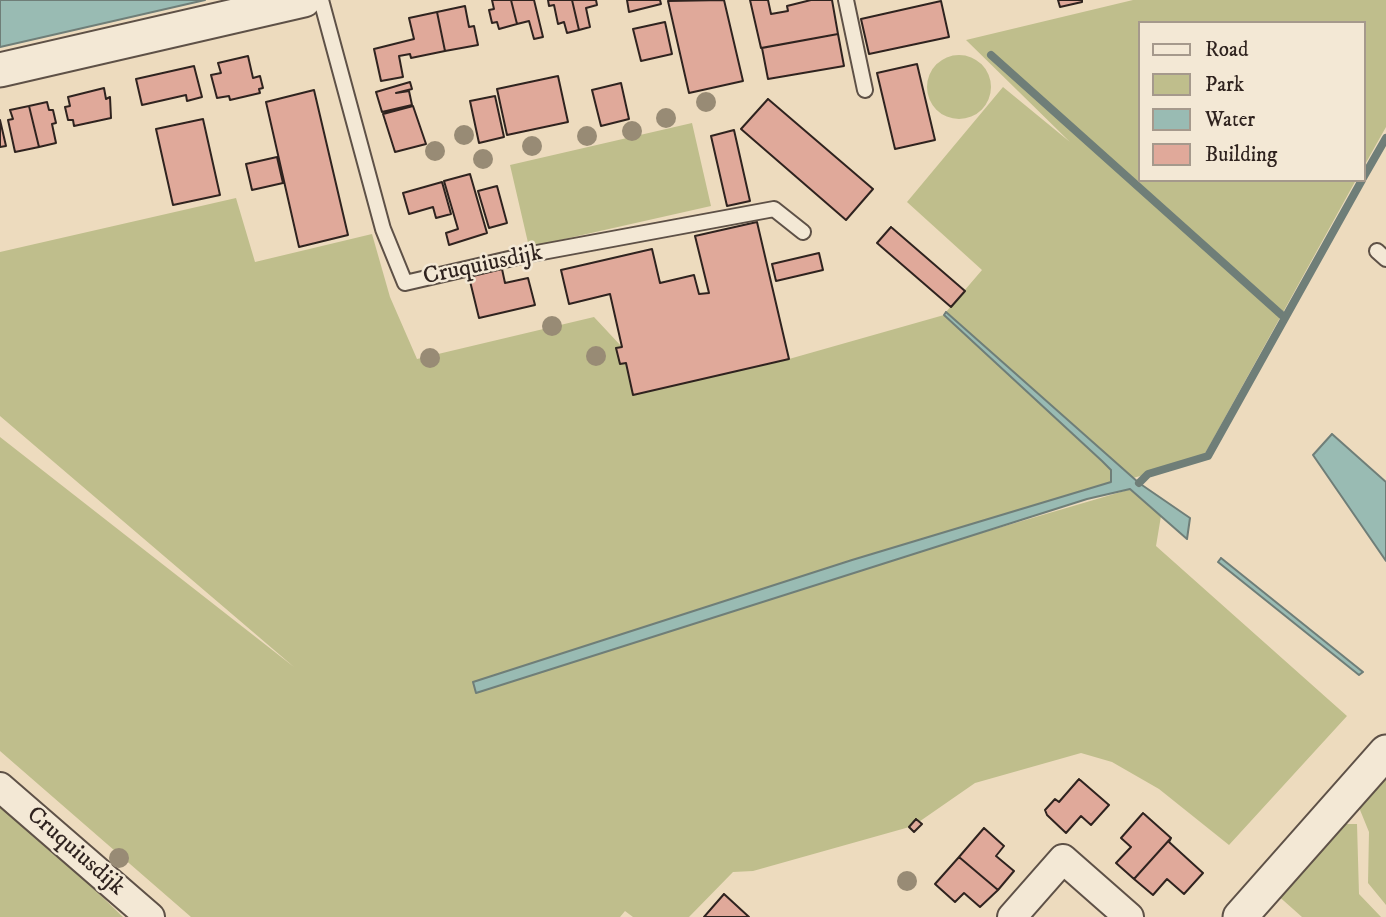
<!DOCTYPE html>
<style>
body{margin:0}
#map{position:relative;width:1386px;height:917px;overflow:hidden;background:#eddbbe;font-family:"IM FELL DW Pica",serif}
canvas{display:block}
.legend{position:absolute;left:1138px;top:21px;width:228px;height:161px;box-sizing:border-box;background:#f3e8d5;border:2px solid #a5998c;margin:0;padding:9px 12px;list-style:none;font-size:21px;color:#2f231f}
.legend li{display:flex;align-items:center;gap:14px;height:35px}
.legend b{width:35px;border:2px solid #a5998c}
</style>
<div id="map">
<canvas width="1386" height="917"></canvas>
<ul class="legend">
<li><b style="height:9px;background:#f3e8d5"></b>Road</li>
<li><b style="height:19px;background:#bfbe8c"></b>Park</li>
<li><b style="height:19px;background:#99bbb3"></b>Water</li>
<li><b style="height:19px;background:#e0a99a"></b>Building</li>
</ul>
</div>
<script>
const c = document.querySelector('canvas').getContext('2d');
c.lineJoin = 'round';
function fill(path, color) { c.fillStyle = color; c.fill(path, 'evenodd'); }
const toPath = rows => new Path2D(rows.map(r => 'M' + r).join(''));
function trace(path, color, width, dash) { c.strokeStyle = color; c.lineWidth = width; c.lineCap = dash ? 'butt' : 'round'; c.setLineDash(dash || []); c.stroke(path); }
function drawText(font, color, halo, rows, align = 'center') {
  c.font = font + ' "IM FELL DW Pica",serif'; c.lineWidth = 5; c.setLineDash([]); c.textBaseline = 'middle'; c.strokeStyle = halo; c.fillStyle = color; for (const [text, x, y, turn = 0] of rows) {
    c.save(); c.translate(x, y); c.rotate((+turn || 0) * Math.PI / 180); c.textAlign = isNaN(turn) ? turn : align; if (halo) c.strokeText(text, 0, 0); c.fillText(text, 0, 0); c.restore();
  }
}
const green = toPath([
 [1133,0,1386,0,1386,127,1363,168,1363,23,1139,23,1139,180,1356,180,1202,459,1133,478,946,312,982,270,907,202,1003,87,1070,142,966,40],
 '927 87a32 32 0 1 1 64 0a32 32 0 1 1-64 0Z',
 [692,123,711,206,529,247,510,165],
 [236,198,255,262,372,234,390,297,417,359,594,317,622,347,616,348,620,364,626,363,634,395,789,359,944,315,1111,470,1111,482,852,560,474,682,1131,489,1161,516,1156,546,1347,716,1229,845,1159,789,1112,762,1081,753,975,783,913,826,753,871,733,872,689,917,633,917,625,911,620,917,191,917,0,751,0,437,294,667,0,416,0,252],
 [1386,771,1386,905,1368,883,1369,832,1358,805],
 [0,806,91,886,123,917,0,917],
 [1336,824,1357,824,1359,894,1381,917,1302,917,1275,893]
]);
const water = toPath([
 [0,0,205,0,0,47,0,0],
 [946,312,1139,483,1190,518,1187,539,1130,489,1087,499,476,693,473,682,852,560,1111,482,1111,470,1102,461,944,315,946,312],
 [1332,434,1386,482,1386,561,1313,455,1332,434],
 [1221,558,1363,672,1359,675,1218,562,1221,558]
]);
const stream = toPath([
 [991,55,1285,318,1208,456,1148,474,1139,483],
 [1363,178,1386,138],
 [1285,318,1362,180]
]);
const building = toPath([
 [492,0,511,0,517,24,499,29,497,22,492,23,489,10,494,9,492,0],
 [511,0,534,0,543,37,534,39,529,21,517,24,511,0],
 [548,0,572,0,579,30,567,33,564,22,558,24,554,5,549,6,548,0],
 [572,0,596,0,597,5,586,8,590,27,579,30,572,0],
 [627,0,660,0,661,4,629,12,627,0],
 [724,0,743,81,689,93,668,1,724,0],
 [750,0,768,0,771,14,788,11,787,6,811,0,832,0,838,34,761,48,750,0],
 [1058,0,1082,0,1082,2,1060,7,1058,0],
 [941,1,949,37,869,54,861,19,941,1],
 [465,6,469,27,474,26,478,45,445,51,437,12,465,6],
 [437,12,445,51,411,58,410,54,399,56,403,77,381,81,374,49,414,39,409,18,437,12],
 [665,22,672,54,641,61,633,29,665,22],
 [838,34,844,66,768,79,762,48,838,34],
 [248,56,253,78,260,76,263,88,259,89,260,93,230,100,229,96,217,98,211,75,221,73,218,63,248,56],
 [917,64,935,140,895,149,877,73,917,64],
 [194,66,202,97,187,101,186,95,142,105,136,79,194,66],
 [558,76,568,122,507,135,497,89,558,76],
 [410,82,412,89,396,93,409,91,412,105,382,112,376,92,410,82],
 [621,83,629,119,601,126,592,90,621,83],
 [104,88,106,99,110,97,111,118,74,126,73,120,68,120,65,107,70,106,68,97,104,88],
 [314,90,348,235,299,247,266,102,314,90],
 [495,96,504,137,479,143,470,101,495,96],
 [768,99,873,189,846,220,741,129,768,99],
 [47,102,49,110,53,110,56,123,52,124,56,143,39,147,29,106,47,102],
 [29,106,39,147,15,152,8,120,13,119,10,110,29,106],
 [413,106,426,144,395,152,383,114,413,106],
 [203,119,220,195,173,205,156,129,203,119],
 [0,120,6,146,0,147,0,120],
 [734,130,750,201,727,206,711,136,734,130],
 [277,157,283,183,252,190,246,164,277,157],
 [470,174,487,233,449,245,446,233,458,229,444,181,470,174],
 [442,182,451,214,436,218,433,207,409,214,403,193,442,182],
 [497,186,507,223,489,228,478,191,497,186],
 [757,222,789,359,633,395,626,363,620,364,616,348,622,347,610,294,569,304,561,270,652,249,660,283,694,275,699,294,709,293,695,236,757,222],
 [891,227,965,291,951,307,877,243,891,227],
 [819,253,823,270,776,281,772,264,819,253],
 [502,269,505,283,528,278,535,305,479,318,469,277,502,269],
 [1079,779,1109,805,1091,825,1081,816,1066,833,1047,815,1045,810,1055,799,1059,802,1079,779],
 [1143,813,1171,838,1134,879,1116,863,1131,847,1121,838,1143,813],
 [916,819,922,824,914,832,909,827,916,819],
 [984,828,1004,846,996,856,1014,871,998,890,959,857,984,828],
 [1171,838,1169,842,1203,873,1184,894,1167,879,1153,895,1134,879,1171,838],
 [959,857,998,890,980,907,964,893,955,902,935,884,959,857],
 [724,894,749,917,704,917,724,894]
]);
const service = toPath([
 [321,0,383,229,405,283,526,255,774,209,803,232],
 [846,0,865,90],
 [1377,251,1386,259]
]);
const minor = toPath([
 [0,787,150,917],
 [1012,917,1063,859,1129,917]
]);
const tertiary = toPath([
 [0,70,304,0],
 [1240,917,1386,752]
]);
const trees = [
 [706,102],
 [666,118],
 [632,131],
 [464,135],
 [587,136],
 [532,146],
 [435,151],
 [483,159],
 [552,326],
 [596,356],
 [430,358],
 [119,858],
 [907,881]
];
const streetNames = [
 ["Cruquiusdijk",483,266,-12],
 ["Cruquiusdijk",75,852,41]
];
fill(green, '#bfbe8c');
fill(water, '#99bbb3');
trace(water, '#6f7e78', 2);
trace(stream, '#6f7e78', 8);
fill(building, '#e0a99a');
trace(building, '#2f231f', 2);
trace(service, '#5e5147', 18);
trace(minor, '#5e5147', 32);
trace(tertiary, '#5e5147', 37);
trace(service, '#f3e8d5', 14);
trace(minor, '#f3e8d5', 28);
trace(tertiary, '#f3e8d5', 33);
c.fillStyle = '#988b75';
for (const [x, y] of trees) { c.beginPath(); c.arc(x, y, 10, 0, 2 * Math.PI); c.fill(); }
drawText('24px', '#2f231f', '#f3e8d5', streetNames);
</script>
